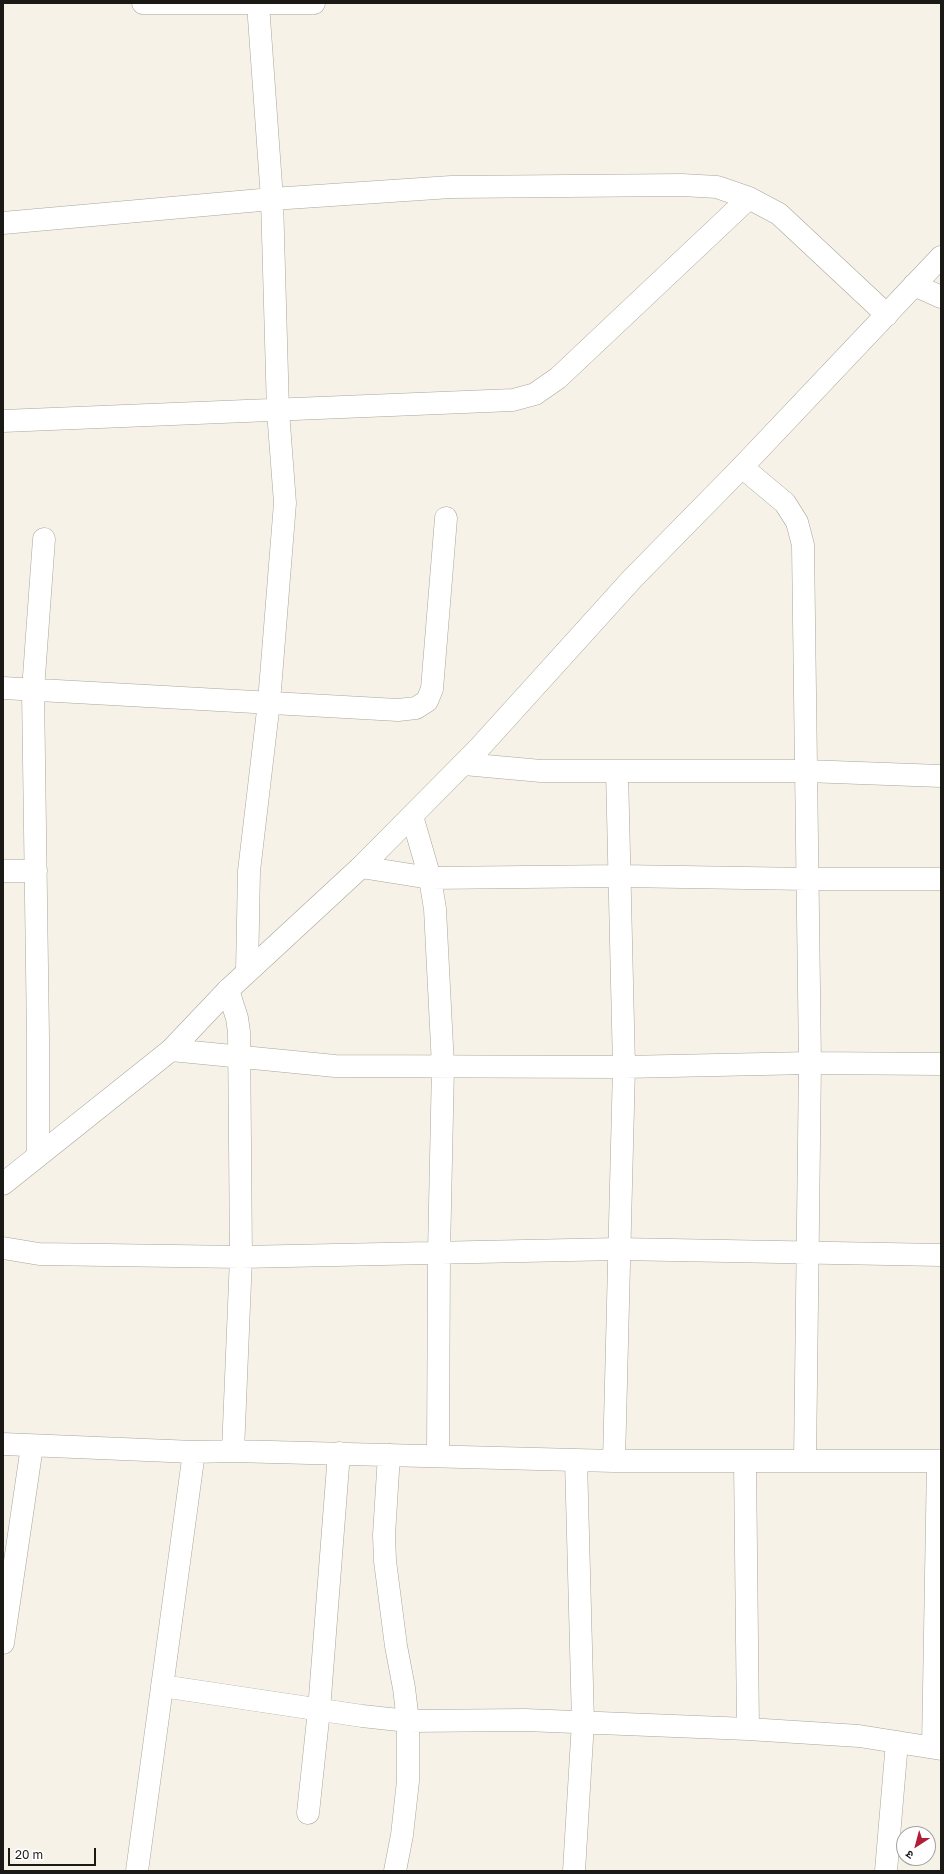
<!DOCTYPE html>
<meta charset="utf-8">
<style>
body{margin:0}
#map{position:relative;width:944px;height:1874px;overflow:hidden;background:#f7f2e8;font-family:"Golos Text","Noto Sans Devanagari",sans-serif}
canvas{display:block}
.frame{position:absolute;inset:0;border:4px solid #1b1915;pointer-events:none}
.north{position:absolute;left:896px;top:1826px;width:40px;height:40px;box-sizing:border-box;background:#fff;border:1px solid #a4a3a1;border-radius:50%;rotate:216deg;font-size:11px;font-weight:700;line-height:16px;text-align:center;color:#1b1915}
.north::after{content:'';display:block;margin:auto;width:14px;height:18px;background:#b11e35;clip-path:polygon(50% 0,100% 100%,50% 72%,0 100%)}
.scale{position:absolute;left:8px;top:1848px;width:88px;height:18px;box-sizing:border-box;border:2px solid #1b1915;border-top:0;padding-left:5px;font-size:12px;line-height:14px;white-space:nowrap;color:#1b1915;-webkit-text-stroke:3px #fff;paint-order:stroke}
</style>
<div id="map">
<canvas width="944" height="1874"></canvas>
<div class="frame"></div>
<div class="north">उ</div>
<div class="scale">20 m</div>
</div>
<script>
const c = document.querySelector('canvas').getContext('2d');
c.lineJoin = 'round';
const toPath = rows => new Path2D(rows.map(r => 'M' + r).join(''));
function trace(path, color, width, dash) { c.strokeStyle = color; c.lineWidth = width; c.lineCap = dash ? 'butt' : 'round'; c.setLineDash(dash || []); c.stroke(path); }
const street = toPath([
 [143,3,314,3],
 [3,223,272,199,451,187,682,185,717,187,749,198,779,214,887,315],
 [914,285,941,297],
 [3,421,513,400,535,394,558,378,749,198],
 [742,467,785,503,797,522,803,545,810,1063,805,1461],
 [3,688,398,710,416,708,427,701,432,689,446,518],
 [464,764,541,771,806,771,941,776],
 [412,816,430,878,435,909,443,1066,439,1253,438,1456],
 [361,867,430,878,620,876,808,879,941,879],
 [3,871,36,871],
 [247,972,249,871,269,702,285,503,278,411,272,199,258,4],
 [228,990,237,1018,239,1032,241,1257,233,1451],
 [171,1050,335,1066,624,1067,810,1063,941,1064],
 [38,1155,38,1037,33,690,44,539],
 [3,1248,39,1254,241,1257,618,1249,941,1255],
 [3,1444,194,1452,233,1451,614,1461,941,1461],
 [389,1455,384,1535,385,1561,396,1646,404,1688,408,1721,408,1781,402,1835,395,1871],
 [614,1461,624,1067,617,771],
 [745,1461,748,1729],
 [3,1643,32,1446],
 [162,1686,362,1716,408,1721,525,1720,748,1729,859,1736,941,1749],
 [933,1747,938,1461],
 [308,1813,319,1710,339,1453],
 [137,1871,194,1452],
 [574,1871,583,1722,576,1460],
 [886,1871,897,1742]
]);
const secondary = toPath([
 [3,1184,171,1050,228,990,361,867,480,747,633,578,742,467,941,257]
]);
trace(street, '#aaa59b', 23);
trace(secondary, '#aaa59b', 23);
trace(street, '#fff', 22);
trace(secondary, '#fff', 22);
</script>
